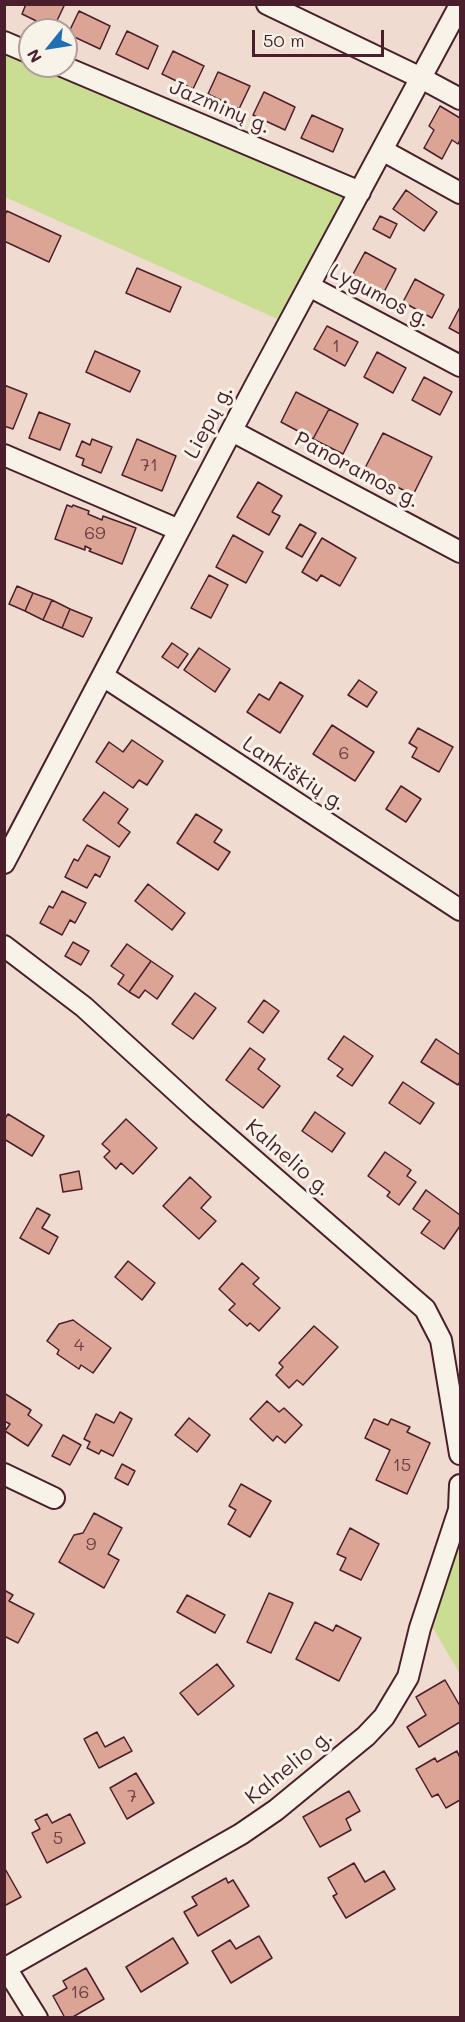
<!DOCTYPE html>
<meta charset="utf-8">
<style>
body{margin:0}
#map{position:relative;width:465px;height:2022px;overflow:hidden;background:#efdbcf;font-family:Mali,sans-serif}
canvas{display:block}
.frame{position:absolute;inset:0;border:6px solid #4a1f2b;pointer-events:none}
.north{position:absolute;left:18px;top:18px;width:60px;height:60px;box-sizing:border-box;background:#f7f3e8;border:2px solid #b29e9c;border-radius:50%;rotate:240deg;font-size:16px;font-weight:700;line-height:24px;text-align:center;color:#4a1f2b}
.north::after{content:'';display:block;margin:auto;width:21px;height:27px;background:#1f6fb2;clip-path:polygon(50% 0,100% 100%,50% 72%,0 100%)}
.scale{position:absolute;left:252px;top:30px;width:132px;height:27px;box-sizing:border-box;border:3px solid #4a1f2b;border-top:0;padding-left:8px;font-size:18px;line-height:21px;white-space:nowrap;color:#4a1f2b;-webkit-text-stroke:4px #f7f3e8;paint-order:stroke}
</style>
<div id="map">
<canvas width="465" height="2022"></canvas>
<div class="frame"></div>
<div class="north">N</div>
<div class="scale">50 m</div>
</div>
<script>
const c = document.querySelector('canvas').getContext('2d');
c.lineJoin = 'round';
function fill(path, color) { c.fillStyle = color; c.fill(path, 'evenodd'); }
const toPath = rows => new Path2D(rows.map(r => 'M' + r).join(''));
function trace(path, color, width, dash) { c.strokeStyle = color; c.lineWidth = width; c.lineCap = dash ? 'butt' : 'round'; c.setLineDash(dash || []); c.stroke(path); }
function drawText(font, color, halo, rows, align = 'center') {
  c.font = font + ' Mali,sans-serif'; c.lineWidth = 6; c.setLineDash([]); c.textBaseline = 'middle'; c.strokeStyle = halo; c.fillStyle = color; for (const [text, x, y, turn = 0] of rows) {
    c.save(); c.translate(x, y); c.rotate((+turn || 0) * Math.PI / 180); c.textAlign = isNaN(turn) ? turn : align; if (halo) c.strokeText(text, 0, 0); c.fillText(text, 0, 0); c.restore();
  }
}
const green = toPath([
 [4,49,30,60,30,66,44,66,344,197,282,321,5,197],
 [460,1538,460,1674,433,1628]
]);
const building = toPath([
 [26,4,60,4,64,6,53,29,22,14,26,4],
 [79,11,110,26,100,49,68,34,79,11],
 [127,31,158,46,148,69,116,54,127,31],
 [173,51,204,66,193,89,162,74,173,51],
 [218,72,250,86,239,109,208,94,218,72],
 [264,92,295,107,285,130,253,115,264,92],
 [440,106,460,118,460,140,458,144,452,140,442,159,424,148,434,130,429,126,440,106],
 [312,115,343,129,333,152,301,138,312,115],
 [406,190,437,212,424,231,393,209,406,190],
 [7,211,61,236,49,262,4,241,4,216,7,211],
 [380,216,397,224,390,238,373,229,380,216],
 [365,252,396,269,383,294,352,276,365,252],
 [137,268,181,287,170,312,126,293,137,268],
 [415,279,444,295,432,318,403,302,415,279],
 [460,307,460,334,449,328,460,307],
 [327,326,358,342,345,366,314,349,327,326],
 [95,351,140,371,130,392,86,372,95,351],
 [377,352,406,368,393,393,364,377,377,352],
 [424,377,452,392,440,415,412,400,424,377],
 [4,385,27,394,13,429,4,426,4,385],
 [296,392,329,409,313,439,281,422,296,392],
 [329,409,358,424,343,454,313,439,329,409],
 [39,412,70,424,60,450,29,438,39,412],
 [383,433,432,457,413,495,364,470,383,433],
 [92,439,112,447,101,473,82,465,84,459,76,456,82,441,90,445,92,439],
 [137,439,176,456,162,491,122,475,137,439],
 [258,482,282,496,272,512,280,516,269,535,237,517,258,482],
 [67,505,72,507,73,505,89,511,88,514,102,520,103,516,136,528,122,564,89,551,91,549,85,546,85,550,55,539,67,505],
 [300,524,316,533,302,557,286,548,300,524],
 [233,535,263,552,246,583,216,567,233,535],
 [322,538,356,558,340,586,321,575,317,581,302,572,322,538],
 [209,575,228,585,211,618,191,608,209,575],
 [17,586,33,593,25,611,9,604,17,586],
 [33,593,52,600,43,620,25,611,33,593],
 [52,600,70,609,62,628,43,620,52,600],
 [70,609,92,618,83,637,62,628,70,609],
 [172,643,188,654,178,668,162,657,172,643],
 [199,648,230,669,215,692,184,670,199,648],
 [359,680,377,692,367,707,348,695,359,680],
 [280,682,303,696,280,733,247,712,259,694,269,700,280,682],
 [332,725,374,752,355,781,313,754,332,725],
 [418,728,453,747,439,772,412,757,417,748,409,743,418,728],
 [132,740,163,761,147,785,139,780,133,788,96,762,109,742,123,752,132,740],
 [401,786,421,799,406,822,386,809,401,786],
 [104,792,128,809,118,823,130,832,119,847,83,820,104,792],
 [196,814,222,830,214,842,230,852,218,870,177,843,196,814],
 [87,845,110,857,100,877,95,874,87,888,65,877,74,859,78,861,87,845],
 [148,884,185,913,172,930,135,901,148,884],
 [62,891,86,903,75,923,70,920,62,935,40,923,49,906,53,908,62,891],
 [73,942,89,951,81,965,65,956,73,942],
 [127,944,151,961,129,992,118,984,124,975,111,966,127,944],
 [151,961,173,976,157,999,145,990,139,998,129,992,151,961],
 [195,993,216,1008,193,1039,172,1024,195,993],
 [264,1000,279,1011,263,1033,248,1022,264,1000],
 [344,1036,373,1056,352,1086,337,1076,343,1069,328,1059,344,1036],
 [436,1039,460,1055,460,1081,458,1085,421,1062,436,1039],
 [250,1048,265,1059,258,1069,280,1086,263,1108,226,1080,250,1048],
 [403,1082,434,1103,420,1124,389,1103,403,1082],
 [315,1112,345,1133,332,1152,302,1131,315,1112],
 [8,1114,44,1136,32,1156,4,1139,4,1120,8,1114],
 [126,1119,157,1148,133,1174,121,1163,116,1169,104,1157,110,1151,102,1144,126,1119],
 [385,1152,411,1170,407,1176,416,1182,399,1205,387,1196,390,1192,368,1176,385,1152],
 [79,1171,82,1189,63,1192,60,1175,79,1171],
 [190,1177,211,1197,201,1208,216,1221,199,1239,163,1206,190,1177],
 [426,1190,460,1215,460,1226,444,1249,421,1233,430,1221,413,1209,426,1190],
 [37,1208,50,1215,42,1228,58,1237,49,1254,20,1238,37,1208],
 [128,1261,155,1283,142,1300,115,1277,128,1261],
 [242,1263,259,1278,253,1284,280,1308,259,1331,250,1323,247,1326,229,1310,235,1304,219,1289,242,1263],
 [73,1320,111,1348,93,1373,81,1365,79,1369,57,1354,59,1350,47,1341,59,1324,73,1320],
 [314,1326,338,1347,303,1385,297,1380,289,1388,276,1375,283,1367,279,1363,314,1326],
 [4,1393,31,1410,28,1415,42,1425,28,1446,5,1431,10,1424,4,1421,4,1393],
 [267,1401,279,1412,284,1408,302,1425,285,1443,277,1436,273,1441,250,1419,267,1401],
 [120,1412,132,1419,113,1456,101,1450,99,1454,87,1448,90,1442,84,1439,96,1414,114,1423,120,1412],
 [189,1418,210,1435,197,1452,175,1435,189,1418],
 [374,1419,388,1425,391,1419,410,1427,407,1432,430,1443,407,1494,376,1480,390,1450,365,1438,374,1419],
 [63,1435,81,1445,70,1465,52,1456,63,1435],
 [122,1464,135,1471,128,1485,115,1478,122,1464],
 [241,1484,271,1501,250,1537,228,1524,236,1510,229,1506,241,1484],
 [94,1513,122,1528,108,1554,119,1560,104,1588,59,1562,74,1535,83,1533,94,1513],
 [350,1528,379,1544,361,1580,340,1570,346,1558,337,1554,350,1528],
 [4,1590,13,1595,9,1601,34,1614,18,1643,4,1636,4,1590],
 [269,1593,293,1603,271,1653,247,1642,269,1593],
 [187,1595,225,1615,215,1633,177,1612,187,1595],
 [315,1622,333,1631,336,1625,361,1638,339,1681,296,1659,315,1622],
 [217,1664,234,1686,198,1715,180,1693,217,1664],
 [445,1680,460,1706,460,1722,419,1747,407,1727,426,1715,416,1697,445,1680],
 [97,1732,105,1747,124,1737,132,1751,99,1768,84,1739,97,1732],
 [457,1751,460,1758,460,1800,446,1808,438,1794,432,1797,416,1769,435,1758,437,1762,457,1751],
 [136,1773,154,1803,127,1819,110,1788,136,1773],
 [349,1791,360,1811,346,1819,351,1830,320,1847,303,1817,349,1791],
 [47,1814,52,1823,70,1814,85,1843,47,1863,32,1833,40,1829,35,1820,47,1814],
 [354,1863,365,1882,384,1871,395,1889,346,1918,333,1896,337,1894,328,1878,354,1863],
 [4,1867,21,1897,4,1906,4,1867],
 [226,1878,228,1883,233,1880,249,1906,198,1936,184,1912,197,1905,192,1897,226,1878],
 [259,1936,272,1958,231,1983,212,1951,230,1940,236,1949,259,1936],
 [173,1938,188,1963,141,1992,126,1967,173,1938],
 [86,1968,104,1999,71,2018,65,2018,53,1996,67,1988,63,1981,86,1968]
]);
const street = toPath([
 [267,4,421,78,460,99],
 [4,42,30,53],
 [62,66,360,192],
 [382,150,460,193],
 [309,286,460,366],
 [232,431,460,552],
 [4,455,179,530],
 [103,676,460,910],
 [4,863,255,386,460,5],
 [4,946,84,1007,200,1113,425,1309,441,1340,460,1454],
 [4,1474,54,1498],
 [6,1968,37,2018],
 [4,1969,241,1834,276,1810,366,1736,384,1717,408,1677,420,1628,459,1510,460,1485]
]);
const numberNames = [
 ["1",336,346],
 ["71",149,465],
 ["69",95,533],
 ["6",344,753],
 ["4",79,1345],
 ["15",402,1465],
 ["9",91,1544],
 ["7",132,1796],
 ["5",58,1838],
 ["16",80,1992]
];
const streetNames = [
 ["Jazminų g.",220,107,23],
 ["Lygumos g.",380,296,28],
 ["Liepų g.",209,422,-62],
 ["Panoramos g.",357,470,28],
 ["Lankiškių g.",294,774,33],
 ["Kalnelio g.",288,1158,41],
 ["Kalnelio g.",289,1767,-39]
];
fill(green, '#c9de93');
fill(building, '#dca495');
trace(building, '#4a1f2b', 1.5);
trace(street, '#4a1f2b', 24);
trace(street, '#f7f3e8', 20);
drawText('18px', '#6e4046', null, numberNames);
drawText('21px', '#4a1f2b', '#f7f3e8', streetNames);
</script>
